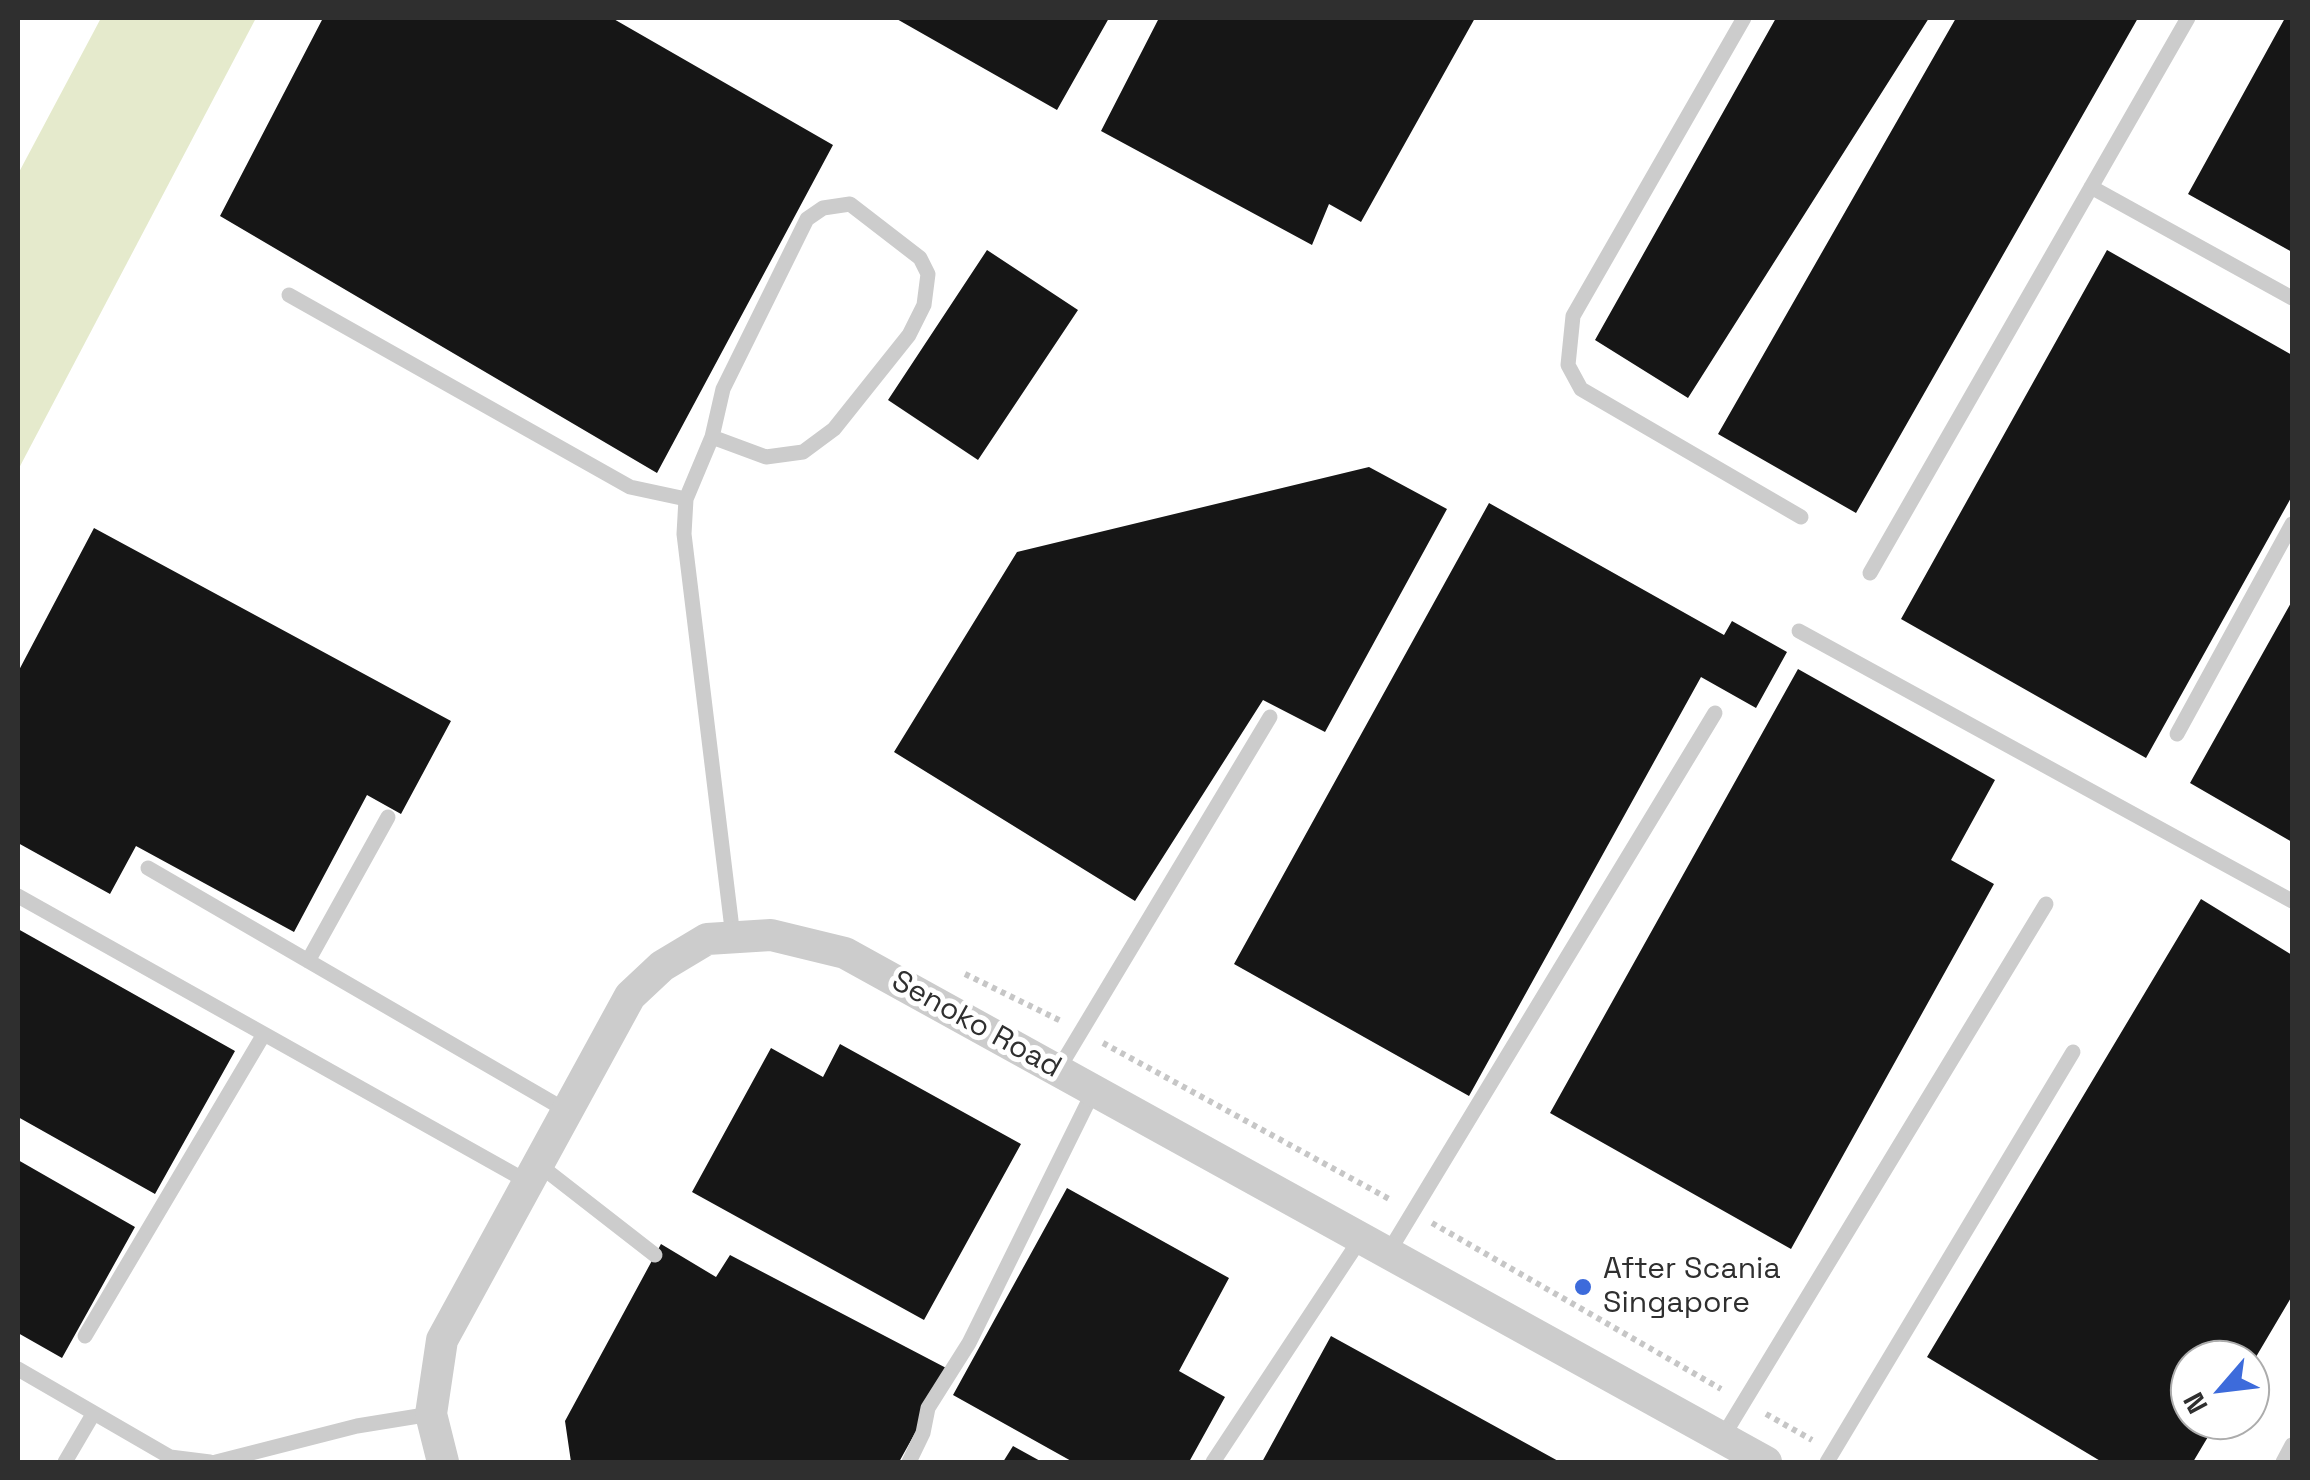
<!DOCTYPE html>
<style>
body{margin:0}
#map{position:relative;width:2310px;height:1480px;overflow:hidden;background:#fff;font-family:"Space Grotesk",sans-serif}
canvas{display:block}
.frame{position:absolute;inset:0;border:20px solid #2f2f2f;pointer-events:none}
.north{position:absolute;left:2170px;top:1340px;width:100px;height:100px;box-sizing:border-box;background:#fff;border:2px solid #acacac;border-radius:50%;rotate:242deg;font-size:28px;font-weight:700;line-height:40px;text-align:center;color:#2f2f2f}
.north::after{content:'';display:block;margin:auto;width:35px;height:45px;background:#3d6bdb;clip-path:polygon(50% 0,100% 100%,50% 72%,0 100%)}
</style>
<div id="map">
<canvas width="2310" height="1480"></canvas>
<div class="frame"></div>
<div class="north">N</div>
</div>
<script>
const c = document.querySelector('canvas').getContext('2d');
c.lineJoin = 'round';
function fill(path, color) { c.fillStyle = color; c.fill(path, 'evenodd'); }
const toPath = rows => new Path2D(rows.map(r => 'M' + r).join(''));
function trace(path, color, width, dash) { c.strokeStyle = color; c.lineWidth = width; c.lineCap = dash ? 'butt' : 'round'; c.setLineDash(dash || []); c.stroke(path); }
function drawText(font, color, halo, rows, align = 'center') {
  c.font = font + ' "Space Grotesk",sans-serif'; c.lineWidth = 10; c.setLineDash([]); c.textBaseline = 'middle'; c.strokeStyle = halo; c.fillStyle = color; for (const [text, x, y, turn = 0] of rows) {
    c.save(); c.translate(x, y); c.rotate((+turn || 0) * Math.PI / 180); c.textAlign = isNaN(turn) ? turn : align; if (halo) c.strokeText(text, 0, 0); c.fillText(text, 0, 0); c.restore();
  }
}
const water = toPath([
 [101,18,256,18,18,470,18,174]
]);
const building = toPath([
 [323,18,612,18,833,145,657,473,220,216],
 [895,18,1109,18,1057,110],
 [1159,18,1475,18,1361,222,1329,204,1312,245,1101,131],
 [1776,18,1929,18,1688,398,1595,340],
 [1956,18,2138,18,1856,513,1718,434],
 [2285,18,2292,18,2292,252,2188,194],
 [987,250,1078,310,978,460,888,400],
 [2107,250,2292,355,2292,496,2146,758,1901,619],
 [1369,467,1447,509,1325,732,1263,700,1135,901,894,752,1017,552],
 [1489,503,1724,635,1732,621,1787,652,1756,708,1701,677,1469,1096,1234,964],
 [94,528,451,721,401,814,367,795,294,932,136,846,110,894,18,843,18,672],
 [2292,601,2292,842,2190,783],
 [1798,669,1995,780,1951,860,1994,884,1791,1249,1550,1113],
 [2201,899,2292,955,2292,1296,2250,1367,2250,1360,2190,1360,2190,1420,2218,1420,2193,1462,2102,1462,1927,1357],
 [18,929,235,1051,155,1194,18,1117],
 [840,1044,1021,1144,924,1320,692,1192,771,1048,823,1077],
 [18,1160,135,1227,62,1358,18,1333],
 [1067,1188,1229,1278,1179,1371,1225,1397,1189,1462,1073,1462,953,1395],
 [661,1244,716,1277,730,1255,950,1370,899,1462,571,1462,565,1421],
 [1331,1336,1560,1462,1262,1462],
 [1013,1446,1042,1462,1003,1462]
]);
const path = toPath([
 [965,974,1061,1021],
 [1103,1043,1391,1200],
 [1432,1223,1721,1389],
 [1766,1414,1812,1440]
]);
const service = toPath([
 [1744,18,1573,316,1568,365,1581,389,1801,517],
 [2091,187,2292,298],
 [289,295,630,487,686,499],
 [712,437,766,457,803,452,834,429,909,335,924,305,928,274,920,258,850,204,823,208,807,219,723,389,712,437,686,499,684,534,733,937],
 [1870,573,2188,18],
 [1799,631,2292,901],
 [2177,734,2292,524],
 [148,868,567,1111],
 [18,896,528,1182],
 [308,961,388,817],
 [1058,1070,1270,717],
 [538,1164,655,1255],
 [1388,1253,1715,713],
 [85,1336,264,1034],
 [18,1369,170,1457,210,1462],
 [1722,1438,2046,904],
 [65,1462,92,1416],
 [216,1462,357,1426,431,1414],
 [909,1462,923,1433,928,1408,969,1343,1094,1090],
 [1213,1462,1361,1238],
 [1827,1462,2073,1052],
 [2283,1462,2292,1445]
]);
const minor = toPath([
 [443,1462,431,1414,442,1340,630,996,662,966,707,939,771,935,845,953,1766,1462]
]);
const markers = [
 [1583,1287,10,"#3d6bdb"]
];
const streetNames = [
 ["Senoko Road",976,1025,29]
];
const poiNames = [
 ["After Scania",1603,1270],
 ["Singapore",1603,1304]
];
fill(water, '#e5eacc');
fill(building, '#161616');
trace(path, '#c6c6c6', 6, [5, 5]);
trace(service, '#ccc', 15);
trace(minor, '#ccc', 32);
for (const [x, y, r, color] of markers) { const dot = new Path2D(); dot.arc(x, y, r, 0, 2 * Math.PI); c.fillStyle = color; c.fill(dot); trace(dot, '#fff', 4); }
drawText('30px', '#2f2f2f', '#fff', streetNames);
drawText('30px', '#2f2f2f', '#fff', poiNames, 'left');
</script>
